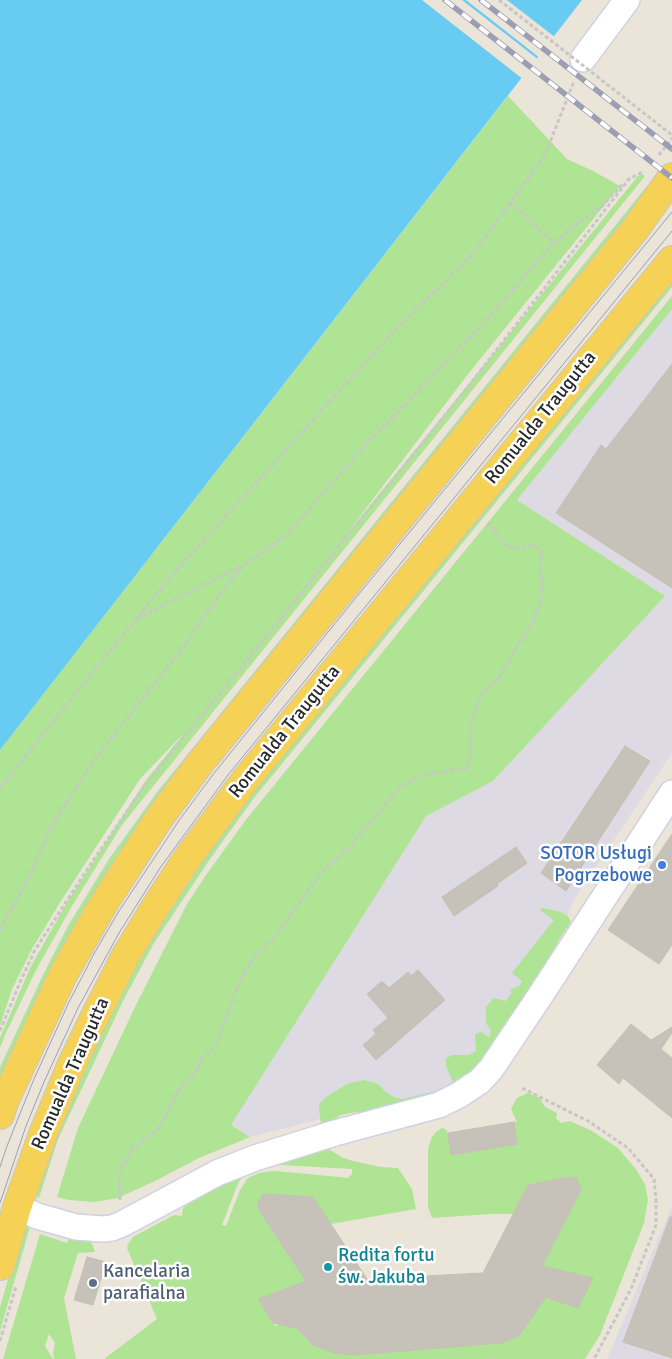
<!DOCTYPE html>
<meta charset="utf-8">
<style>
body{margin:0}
canvas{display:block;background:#ebe4d9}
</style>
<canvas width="672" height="1359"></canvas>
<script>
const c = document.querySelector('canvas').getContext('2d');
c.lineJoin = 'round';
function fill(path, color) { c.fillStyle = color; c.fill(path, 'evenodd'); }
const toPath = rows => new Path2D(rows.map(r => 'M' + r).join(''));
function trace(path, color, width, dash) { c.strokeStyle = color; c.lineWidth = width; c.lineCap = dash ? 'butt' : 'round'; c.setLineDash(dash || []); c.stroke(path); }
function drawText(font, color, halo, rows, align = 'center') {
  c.font = font + ' Signika,sans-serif'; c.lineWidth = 5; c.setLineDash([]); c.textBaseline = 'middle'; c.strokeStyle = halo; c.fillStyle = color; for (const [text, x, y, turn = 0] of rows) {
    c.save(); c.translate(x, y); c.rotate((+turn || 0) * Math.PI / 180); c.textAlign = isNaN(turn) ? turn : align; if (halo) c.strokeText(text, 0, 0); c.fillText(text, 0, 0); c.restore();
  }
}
const industrial = toPath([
 [672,309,672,753,573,901,564,923,464,1072,445,1089,433,1094,402,1099,250,1137,231,1125,426,816,493,781,665,596,517,500],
 [672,1206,672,1359,607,1359]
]);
const green = toPath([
 [508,96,567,159,593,171,620,186,468,374,345,536,638,176,642,174,645,176,122,825,72,906,35,972,5,1035,0,1048,0,1038,31,966,69,899,146,780,185,732,140,779,61,901,33,947,12,989,0,1026,0,750],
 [651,181,654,183,627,219,165,791,111,865,74,929,50,972,22,1029,0,1083,0,1068,2,1063,42,977,68,926,109,859,158,791],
 [672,278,672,287,254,798,210,859,154,943,123,1001,58,1139,39,1198,34,1195,71,1096,108,1017,139,957,179,891,232,817],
 [672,296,672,309,517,500,665,596,493,781,426,816,231,1125,250,1137,199,1158,155,1181,118,1198,94,1202,69,1200,57,1197,78,1128,135,1007,187,904,206,875,245,821],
 [541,908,558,911,568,916,571,922,560,938,533,989,491,1052,482,1058,477,1070,457,1082,453,1082,446,1066,446,1058,452,1055,469,1055,476,1051,475,1034,481,1032,489,1037,491,1031,486,1023,486,1007,494,998,506,1001,512,992,509,990,519,986,522,981,512,973,554,920,540,910],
 [364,1080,378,1084,387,1093,394,1097,402,1099,445,1089,436,1096,361,1113,356,1112,340,1115,334,1121,321,1123,319,1110,320,1103,326,1097,347,1084],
 [528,1093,540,1098,545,1107,557,1113,556,1118,561,1123,570,1121,592,1131,618,1148,635,1168,645,1184,648,1200,644,1223,600,1335,585,1359,104,1359,157,1319,127,1248,128,1244,133,1237,174,1215,182,1216,183,1208,197,1197,205,1194,217,1183,316,1148,329,1149,341,1157,353,1161,381,1167,398,1168,412,1189,416,1209,331,1224,306,1281,258,1299,275,1326,279,1324,297,1328,313,1345,334,1353,354,1355,501,1343,519,1336,546,1297,592,1278,542,1266,581,1190,578,1181,575,1178,569,1177,528,1185,513,1214,490,1214,432,1218,428,1207,428,1150,431,1139,436,1132,442,1128,447,1130,452,1155,517,1144,514,1122,517,1122,511,1109,517,1098],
 [281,1165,352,1169,352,1174,348,1178,298,1173,273,1171,259,1173,248,1178,240,1190,226,1226,222,1225,237,1186,243,1175,266,1166],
 [30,1227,0,1331,0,1307,21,1235,26,1228],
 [40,1234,67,1243,69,1237,88,1240,92,1244,95,1252,78,1253,64,1298,76,1359,54,1359,53,1353,55,1343,49,1334,45,1346,53,1359,3,1359]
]);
const water = toPath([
 [0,0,582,0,0,750]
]);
const pier = toPath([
 [422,0,462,0,539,60,524,80],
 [466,0,507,0,556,38,540,58]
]);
const building = toPath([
 [672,364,672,588,556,513,601,445,606,449,672,364],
 [625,746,650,761,566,891,541,873,625,746],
 [672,834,672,945,659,964,608,930,672,834],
 [516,847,527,863,497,884,498,886,454,916,442,897,516,847],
 [418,970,445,1000,376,1060,363,1045,376,1034,373,1030,388,1018,367,994,382,981,389,988,408,972,411,976,418,970],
 [631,1024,651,1040,672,1027,672,1033,661,1049,672,1058,672,1118,623,1078,619,1084,597,1065,631,1024],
 [514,1122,517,1144,451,1155,448,1133,514,1122],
 [569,1177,577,1178,581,1190,542,1266,593,1278,578,1308,546,1297,519,1336,501,1343,354,1355,334,1353,313,1345,297,1328,273,1323,258,1299,306,1281,259,1210,258,1203,263,1194,313,1197,367,1279,483,1273,528,1185,569,1177],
 [670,1217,672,1217,672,1358,623,1342,670,1217],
 [87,1257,106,1262,93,1305,74,1300,87,1257]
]);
const path = toPath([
 [659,155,672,138],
 [510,203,521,211,554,244],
 [137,619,241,566],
 [0,788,166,582,395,330,473,254,545,155,574,81],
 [0,930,31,873,50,829,91,764,185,645,222,591,244,565,288,534,365,445,409,401,445,362,487,320,549,248,578,222,598,210,624,183],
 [0,1031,21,980,35,950,88,868,143,788,467,388,629,179,644,171],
 [658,1044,663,1038],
 [522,1088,588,1121,628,1148,654,1179,656,1199,656,1225,631,1289,594,1359],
 [120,1200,119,1185,121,1168,133,1149,160,1127,177,1093,187,1080,196,1072,202,1058,215,1048,241,978,254,958,274,938,318,877,328,866,346,851,399,789,407,782,423,775,467,768,471,755,470,727,476,708,482,693,498,679,522,639,533,622,541,600,542,582,540,566,542,551,533,545,518,548,510,547,504,543,488,522],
 [0,1341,16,1286]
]);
const minor = toPath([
 [583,59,627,0],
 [17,1207,37,1216,76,1227,103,1229,112,1228,122,1224,217,1173,255,1158,335,1133,439,1105,459,1095,480,1081,491,1069,540,996,672,793]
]);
const major = toPath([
 [0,1115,5,1100,63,975,104,903,160,817,201,762,636,228,672,177],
 [0,1266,17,1207,43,1134,71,1066,93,1020,126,955,156,906,186,860,246,779,672,260]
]);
const tram = toPath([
 [0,1167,7,1146,34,1079,69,1002,95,952,119,911,180,819,215,772,354,600,672,212],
 [0,1203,26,1126,44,1082,78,1008,119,933,160,868,228,775,672,231]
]);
const rail = toPath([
 [445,0,672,178],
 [481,0,672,149]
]);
const pathBridge = toPath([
 [499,0,672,135]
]);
const markers = [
 [662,865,5,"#3f7fe0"],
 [328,1267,5,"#0f9aa8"],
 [93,1283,5,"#5c6f8a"]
];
const streetNames = [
 ["Romualda Traugutta",541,418,-51],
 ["Romualda Traugutta",285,732,-51],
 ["Romualda Traugutta",71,1074,-66]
];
const shopNames = [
 ["SOTOR Usługi",652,854],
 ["Pogrzebowe",652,876]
];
const cultureNames = [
 ["Redita fortu",338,1256],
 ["św. Jakuba",338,1278]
];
const serviceNames = [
 ["Kancelaria",103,1272],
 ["parafialna",103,1294]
];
fill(industrial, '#dddae3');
fill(green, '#aee493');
fill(water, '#68ccf2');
fill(pier, '#ebe4d9');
fill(building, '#c6c1b9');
trace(building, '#c6c0b3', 1);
trace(minor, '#ced2e2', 28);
trace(major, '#c7c7c7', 30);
trace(path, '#c7c7c7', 3, [4, 2.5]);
trace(minor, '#fff', 25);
trace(major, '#f5d155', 28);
trace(tram, '#9c9fb3', 1);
trace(rail, '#9c9fb3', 5.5);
trace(rail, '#fff', 4, [11]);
trace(pathBridge, '#c7c7c7', 3, [4, 2.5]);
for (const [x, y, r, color] of markers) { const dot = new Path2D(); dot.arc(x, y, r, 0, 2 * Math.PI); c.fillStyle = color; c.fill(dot); trace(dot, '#fff', 2); }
drawText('19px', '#282828', '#fff', streetNames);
drawText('19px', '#366cbe', '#fff', shopNames, 'right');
drawText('19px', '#0d838f', '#fff', cultureNames, 'left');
drawText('19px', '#4e5e75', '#fff', serviceNames, 'left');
</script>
